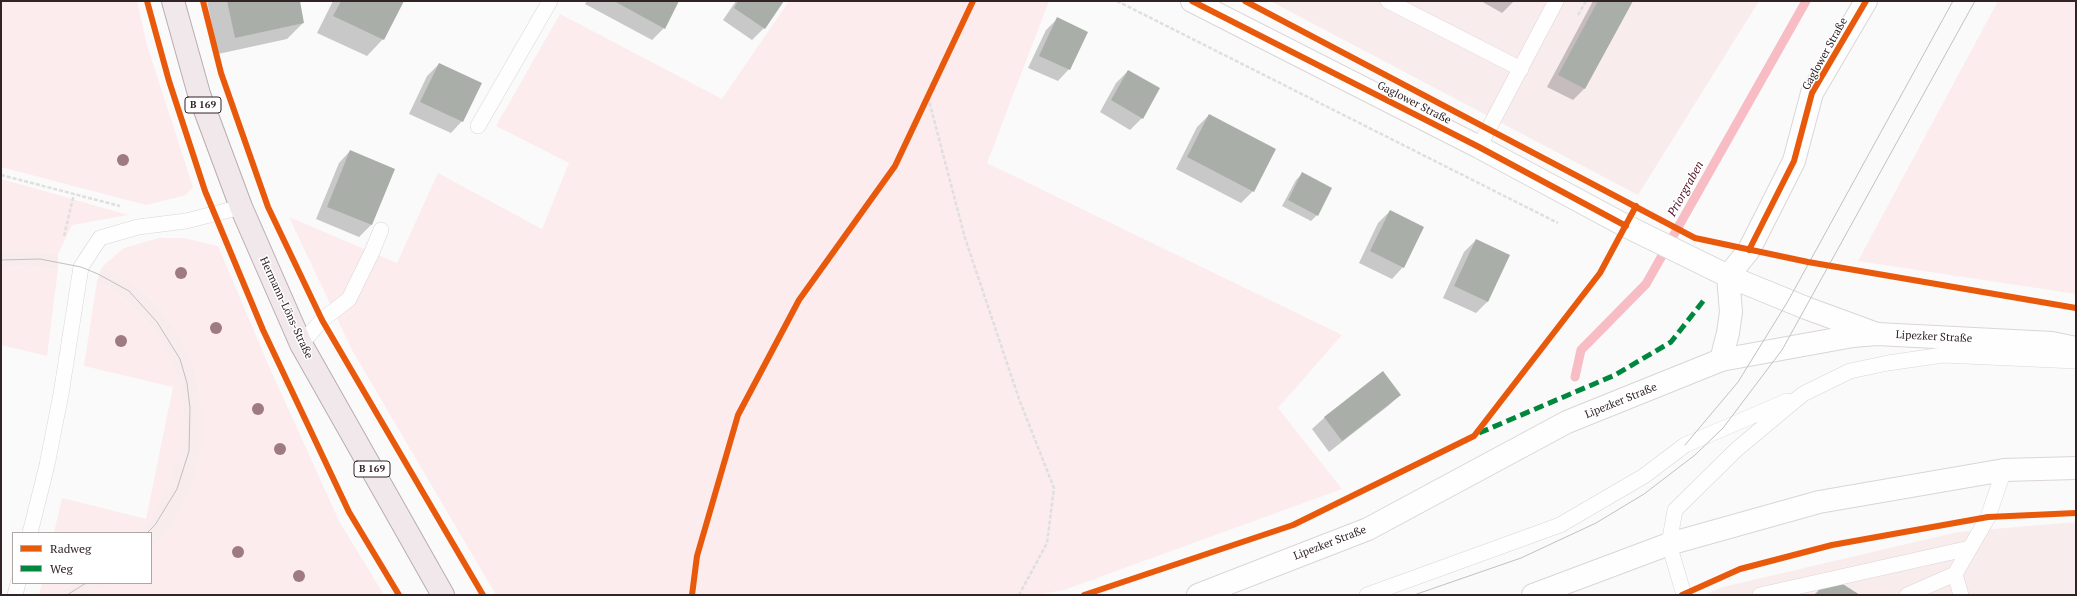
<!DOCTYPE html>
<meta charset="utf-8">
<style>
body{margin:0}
#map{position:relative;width:2077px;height:596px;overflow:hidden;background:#fafafa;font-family:"PT Serif",serif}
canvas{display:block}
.frame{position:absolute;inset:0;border:2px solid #322325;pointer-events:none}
.legend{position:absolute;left:12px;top:532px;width:140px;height:52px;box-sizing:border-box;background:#fff;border:1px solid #ada7a8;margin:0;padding:5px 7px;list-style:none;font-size:12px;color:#322325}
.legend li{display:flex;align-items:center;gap:8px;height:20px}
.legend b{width:20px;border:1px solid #ada7a8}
</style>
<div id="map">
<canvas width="2077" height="596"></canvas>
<div class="frame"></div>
<ul class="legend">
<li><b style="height:5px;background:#e8590c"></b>Radweg</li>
<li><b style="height:5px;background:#00873e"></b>Weg</li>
</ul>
</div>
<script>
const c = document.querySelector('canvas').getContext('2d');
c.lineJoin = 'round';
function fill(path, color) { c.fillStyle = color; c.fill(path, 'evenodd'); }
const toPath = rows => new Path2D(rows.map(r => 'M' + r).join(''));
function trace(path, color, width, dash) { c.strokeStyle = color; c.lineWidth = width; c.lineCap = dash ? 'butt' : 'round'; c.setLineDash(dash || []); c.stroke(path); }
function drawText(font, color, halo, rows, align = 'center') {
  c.font = font + ' "PT Serif",serif'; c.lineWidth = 3; c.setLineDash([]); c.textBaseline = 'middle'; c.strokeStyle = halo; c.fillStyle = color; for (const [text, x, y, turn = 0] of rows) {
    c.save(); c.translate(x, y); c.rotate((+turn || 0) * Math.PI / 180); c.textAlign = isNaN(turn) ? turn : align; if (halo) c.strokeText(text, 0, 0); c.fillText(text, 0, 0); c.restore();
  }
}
const built = toPath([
 [1270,1,1759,1,1638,195],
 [24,249,58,254,58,269,18,266,1,269,1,252],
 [102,267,121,275,149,297,177,330,195,367,202,406,202,450,196,478,183,508,161,540,151,549,151,533,137,533,149,523,184,406,157,335,139,312,116,292,97,281],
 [2076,522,2076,595,1704,595,1723,587,1958,532],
 [73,583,108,583,88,595,55,595]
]);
const green = toPath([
 [1,1,137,1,147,45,193,187,186,195,146,205,1,167],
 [789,1,1049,1,987,163,1342,335,1278,408,1342,489,1064,590,1035,595,496,595,352,350,289,217,397,263,438,173,542,229,569,163,496,126,560,14,722,99],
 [1998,1,2076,1,2076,294,1858,261],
 [1,179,37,189,128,215,72,225,58,254,24,249,1,252],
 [158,238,184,238,218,246,268,364,339,521,384,595,88,595,108,583,151,583,151,549,161,540,183,508,196,478,202,450,202,406,195,367,177,330,149,297,123,277,102,267,124,248],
 [18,266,58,269,47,356,1,345,1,269],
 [97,281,116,292,139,312,157,335,175,371,184,406,180,451,168,487,149,523,137,533,54,533,62,498,146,519,173,387,84,366],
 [42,583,73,583,55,595,39,595]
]);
const shadow = toPath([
 [207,1,299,1,303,23,287,39,218,54],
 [333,1,403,1,383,39,367,56,317,33],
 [587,1,678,1,664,28,652,40,585,4],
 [736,1,782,1,764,28,752,40,723,20],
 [1481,1,1514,1,1502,13],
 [1593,1,1632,1,1584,89,1573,100,1547,87],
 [1058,18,1069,69,1058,81,1028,68,1046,30],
 [439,64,462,121,451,133,409,114,427,76],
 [1128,71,1142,118,1130,130,1100,112,1116,83],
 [1209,115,1253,191,1241,203,1176,169,1197,127],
 [350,151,394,169,371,225,359,237,316,219,339,163],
 [1302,174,1317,215,1311,221,1282,206,1296,180],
 [1390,211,1403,267,1392,279,1359,263,1378,223],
 [1476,240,1488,301,1476,313,1443,298,1464,252],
 [1383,373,1400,395,1388,406,1329,452,1312,429,1324,418],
 [1824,584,1858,595,1814,595]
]);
const stream = toPath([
 [1575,377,1581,350,1646,284,1806,1]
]);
const building = toPath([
 [227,1,300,1,304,23,235,38],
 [341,1,404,1,384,40,333,16],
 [614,1,679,1,665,29],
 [738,1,784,1,765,29,734,8],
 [1598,1,1633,1,1585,89,1558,75],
 [1057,17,1088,32,1070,70,1039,56],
 [439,63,482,83,463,122,420,102],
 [1128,70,1160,88,1143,119,1111,100],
 [1209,114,1276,149,1254,192,1187,157],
 [350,150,395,169,372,225,327,207],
 [1302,172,1332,188,1318,216,1288,200],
 [1390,210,1424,227,1404,268,1370,251],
 [1476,239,1510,255,1488,302,1454,286],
 [1383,371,1401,395,1342,441,1324,417],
 [1838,581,1860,595,1816,595,1824,583]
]);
const path = toPath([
 [1117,1,1558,223],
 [1578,15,1586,1],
 [928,97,965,238,1019,399,1054,488,1047,543,1019,595],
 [1,175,120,206],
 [64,236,74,194]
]);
const service = toPath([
 [1388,1,1521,69],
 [478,126,550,1],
 [1479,147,1556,1],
 [301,344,322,320,349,299,372,252,381,230],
 [30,533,47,465,61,394,81,267,100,238,138,227,186,221,241,207],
 [1955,574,1961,595],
 [15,595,18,583],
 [1367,595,1560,525,1644,476,1685,445,1787,401],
 [1684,595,1669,544,1675,510,1737,449,1803,394,1850,371,1888,363,1943,355,2076,361],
 [1760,595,1970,548],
 [1907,595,1955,574,1988,517,2004,470]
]);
const minor = toPath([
 [1728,276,1749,250,1794,161,1812,93,1866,1]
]);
const tertiary = toPath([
 [1192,1,1479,147,1626,226,1728,276,1806,308,1877,334],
 [1721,360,1728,333,1731,312,1728,276]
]);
const secondary = toPath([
 [1198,595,1368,529,1567,422,1721,360,1853,336,1877,334,2052,343,2076,348],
 [1533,595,1669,544,1819,502,2004,470,2076,468]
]);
const primary = toPath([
 [173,1,199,94,241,207,301,344,443,595]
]);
const tram = toPath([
 [1,260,40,259,81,267,98,274,129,291,157,322,180,359,187,383,190,408,189,451,177,489,155,525,147,533],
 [1685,445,1738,382,1788,301,1953,1],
 [67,595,86,583],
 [1414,595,1521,558,1596,523,1644,494,1695,455,1723,428,1782,350,1975,1]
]);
const quiet = toPath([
 [1479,433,1615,375,1671,342,1704,300]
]);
const cycleway = toPath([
 [147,1,169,81,205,191,263,330,349,512,399,595],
 [203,1,221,73,268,207,322,320,483,595],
 [1192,1,1479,147,1626,226],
 [1245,1,1695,238,1808,262,2076,308],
 [1749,250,1794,161,1812,93,1866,1],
 [692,595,697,556,738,415,799,300,895,166,973,1],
 [1084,595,1293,525,1474,436,1600,273,1636,206],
 [1682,595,1740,569,1832,545,1988,517,2076,513]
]);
const trees = [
 [123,160],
 [181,273],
 [216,328],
 [121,341],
 [258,409],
 [280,449],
 [238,552],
 [299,576]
];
const shields = [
 [203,105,36],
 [372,469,36]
];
const shieldNames = [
 ["B 169",203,105],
 ["B 169",372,469]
];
const streetNames = [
 ["Gaglower Straße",1825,54,-61],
 ["Gaglower Straße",1414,103,27],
 ["Hermann-Löns-Straße",286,308,65],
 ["Lipezker Straße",1934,337,3],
 ["Lipezker Straße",1621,401,-22],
 ["Lipezker Straße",1330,543,-21]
];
const waterNames = [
 ["Priorgraben",1686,189,-61]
];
fill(built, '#f8eced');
fill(green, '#fcecee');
fill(shadow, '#0003');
trace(stream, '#f7bcc4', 9);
fill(building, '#aaaea9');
trace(service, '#dcd5d5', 16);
trace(minor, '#dcd5d5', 24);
trace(tertiary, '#dcd5d5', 24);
trace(secondary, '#dcd5d5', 24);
trace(primary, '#bbacaf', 24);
trace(path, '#dfdfdf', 2.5, [4, 2]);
trace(service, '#fefefe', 15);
trace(minor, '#fefefe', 22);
trace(tertiary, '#fefefe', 22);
trace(secondary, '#fefefe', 22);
trace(primary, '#f0e8ea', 22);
trace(tram, '#c2c0c0', 1);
trace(quiet, '#00873e', 5, [10, 5]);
trace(cycleway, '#e8590c', 6);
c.fillStyle = '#9e7b83';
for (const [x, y] of trees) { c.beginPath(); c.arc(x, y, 6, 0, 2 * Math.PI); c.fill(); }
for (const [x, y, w] of shields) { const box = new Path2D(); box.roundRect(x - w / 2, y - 8, w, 16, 3); c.fillStyle = '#fff'; c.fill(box); trace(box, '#322325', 1); }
drawText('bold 10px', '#322325', null, shieldNames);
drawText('11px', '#322325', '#fff', streetNames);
drawText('italic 12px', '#511121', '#fff', waterNames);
</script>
